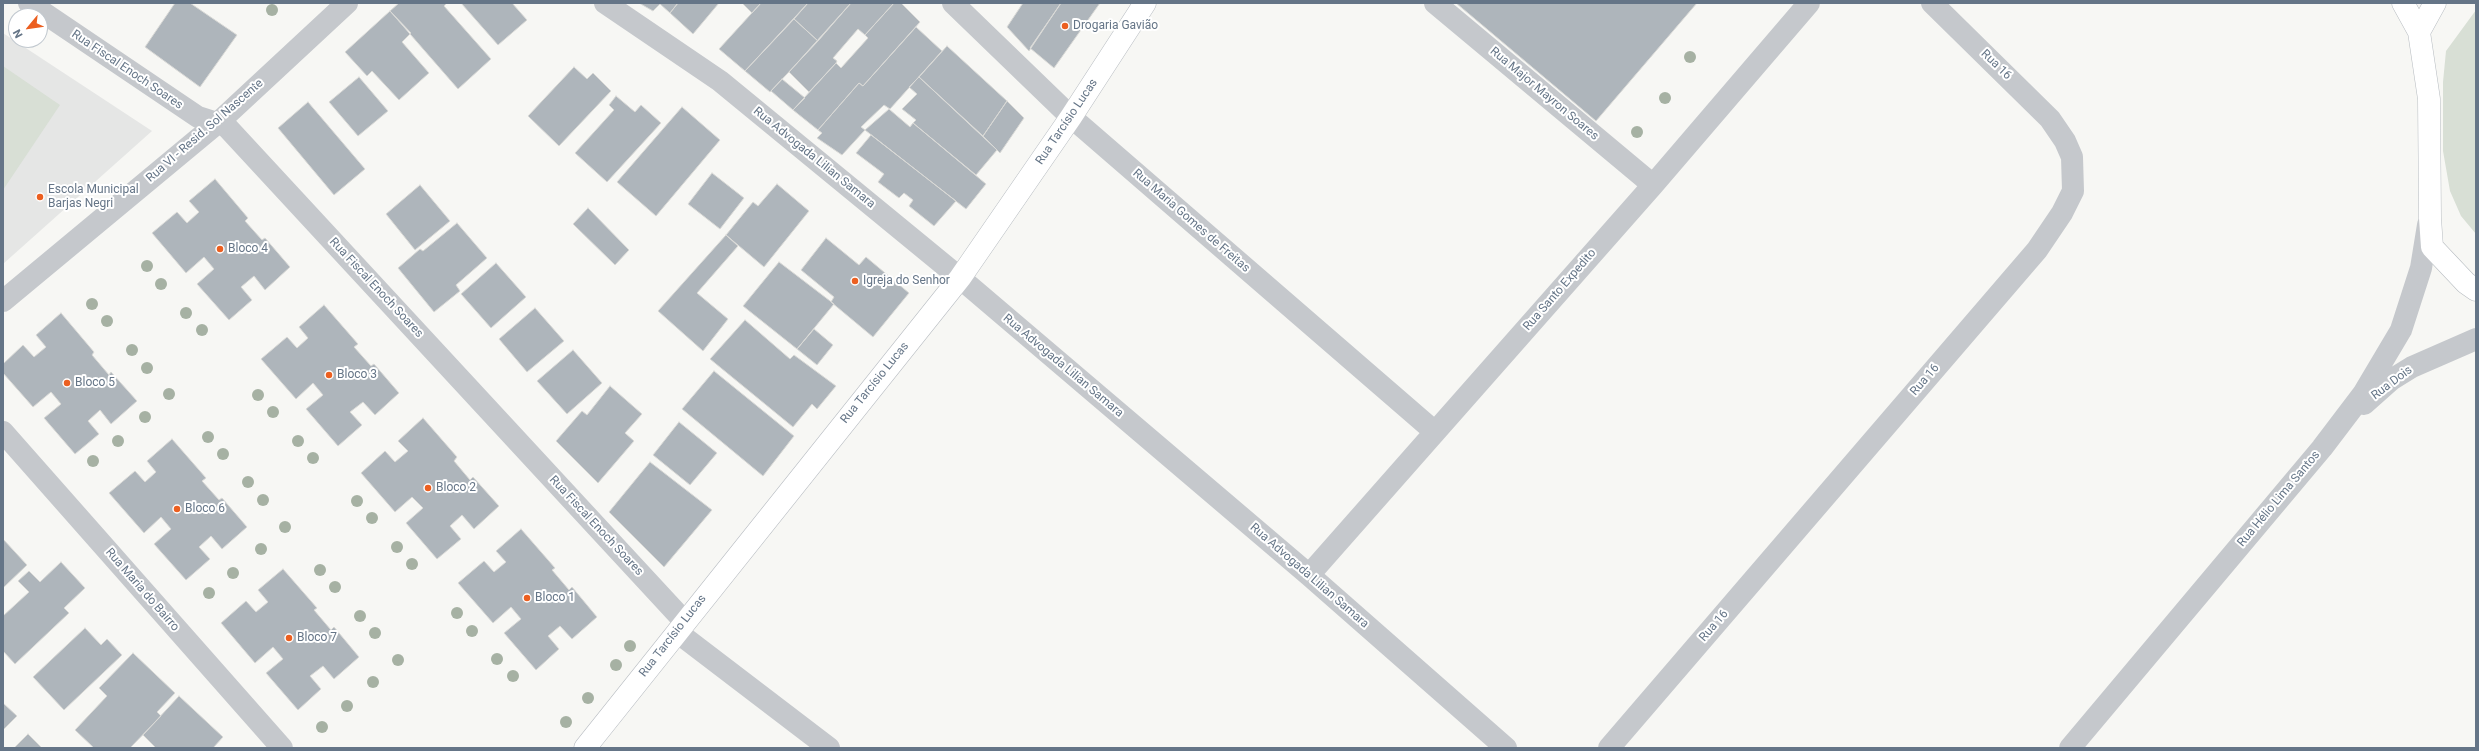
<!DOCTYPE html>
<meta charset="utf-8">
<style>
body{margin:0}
#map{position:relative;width:2479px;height:751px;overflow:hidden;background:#f7f7f4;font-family:Roboto,sans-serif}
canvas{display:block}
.frame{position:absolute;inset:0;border:4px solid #657587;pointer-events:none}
.north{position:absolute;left:8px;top:8px;width:40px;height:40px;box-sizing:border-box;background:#fff;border:1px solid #c1c8cf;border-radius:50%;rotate:241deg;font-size:11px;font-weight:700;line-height:16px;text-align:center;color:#657587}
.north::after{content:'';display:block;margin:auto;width:14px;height:18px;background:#ec5f20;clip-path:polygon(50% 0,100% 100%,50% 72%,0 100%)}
</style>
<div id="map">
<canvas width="2479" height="751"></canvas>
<div class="frame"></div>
<div class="north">N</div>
</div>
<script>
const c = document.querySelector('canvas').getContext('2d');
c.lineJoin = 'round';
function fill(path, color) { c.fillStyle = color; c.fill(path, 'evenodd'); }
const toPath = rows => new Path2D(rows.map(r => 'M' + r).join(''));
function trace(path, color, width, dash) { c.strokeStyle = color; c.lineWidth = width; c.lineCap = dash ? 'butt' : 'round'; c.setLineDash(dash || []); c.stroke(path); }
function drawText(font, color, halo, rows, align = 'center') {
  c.font = font + ' Roboto,sans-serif'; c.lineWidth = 4; c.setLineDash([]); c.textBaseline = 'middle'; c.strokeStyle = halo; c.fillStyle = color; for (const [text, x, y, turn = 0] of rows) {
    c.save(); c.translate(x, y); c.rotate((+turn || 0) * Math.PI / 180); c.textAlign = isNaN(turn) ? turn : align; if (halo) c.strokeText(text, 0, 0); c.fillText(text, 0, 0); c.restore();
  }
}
const built = toPath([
 [3,33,152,131,3,264]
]);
const green = toPath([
 [2476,10,2476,234,2461,216,2450,191,2443,151,2443,82,2446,51],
 [3,66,60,105,3,190]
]);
const building = toPath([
 [175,3,190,3,237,35,200,87,145,47,175,3],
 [399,3,447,3,444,6,491,59,458,89,390,11,399,3],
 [461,3,512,3,527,20,498,45,461,3],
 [639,3,678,3,670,13,660,4,653,11,639,3],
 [678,3,719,3,693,34,670,13,678,3],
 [742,3,761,3,752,13,742,3],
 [761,3,808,3,745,71,719,49,761,3],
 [808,3,851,3,818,41,794,19,808,3],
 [851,3,894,3,865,35,858,29,833,58,837,61,836,63,809,92,789,72,851,3],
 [894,3,901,3,920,22,863,86,859,83,818,130,793,110,836,63,841,68,868,38,865,35,894,3],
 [1023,3,1061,3,1029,51,1007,27,1023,3],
 [1061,3,1100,3,1054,68,1030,48,1061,3],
 [1456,3,1697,3,1596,121,1456,3],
 [390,11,411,33,402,42,429,73,399,100,372,71,367,76,345,52,390,11],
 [794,19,818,41,770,92,745,71,794,19],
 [916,27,942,51,890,109,884,105,861,127,865,130,842,155,817,138,822,133,818,130,859,83,863,86,916,27],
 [947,46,1007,101,983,136,919,77,947,46],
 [574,67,587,79,593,73,611,91,559,146,528,116,574,67],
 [359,77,388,111,358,136,329,102,359,77],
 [919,77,997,150,976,175,913,123,916,120,902,109,917,94,909,87,919,77],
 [782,79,805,98,793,110,771,91,782,79],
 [616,96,635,112,641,105,661,123,607,182,575,153,614,110,609,105,616,96],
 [1007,101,1024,118,1000,153,983,136,1007,101],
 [308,102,365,169,334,195,278,128,308,102],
 [682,107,720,140,656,216,617,182,682,107],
 [889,109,910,127,913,123,986,184,966,209,865,130,889,109],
 [871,135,956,201,934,226,909,206,913,200,904,193,899,198,878,182,884,174,856,153,871,135],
 [712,173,744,198,720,229,688,204,712,173],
 [215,179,248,218,245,221,262,240,265,238,290,267,265,290,254,276,241,287,252,300,229,320,197,284,214,269,204,257,186,273,152,233,177,212,187,223,199,212,189,201,215,179],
 [777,184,809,211,764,267,726,235,753,202,758,206,777,184],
 [420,185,450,221,415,250,386,214,420,185],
 [588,208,629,250,615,265,573,224,588,208],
 [457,223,487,258,456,285,460,291,434,312,398,268,420,249,423,251,457,223],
 [726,235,738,246,697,293,728,319,703,351,658,311,726,235],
 [826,238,859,265,866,257,909,293,873,337,831,302,834,297,801,270,826,238],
 [779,262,834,304,797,349,743,306,779,262],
 [496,263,526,297,491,328,461,294,496,263],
 [324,305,358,344,354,347,371,366,374,364,399,393,375,415,363,402,350,412,362,425,338,446,306,409,323,395,313,383,296,399,261,359,287,337,297,348,308,338,299,327,324,305],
 [535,308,564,341,527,372,499,339,535,308],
 [61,313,94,352,92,355,109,375,111,372,137,401,111,424,100,410,88,421,99,434,75,454,44,418,61,404,51,392,33,407,3,373,3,364,23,345,34,357,46,347,36,335,61,313],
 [745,320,790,359,794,355,836,386,817,409,812,404,793,427,710,359,745,320],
 [814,329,833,345,817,365,797,349,814,329],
 [573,350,602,383,567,414,537,381,573,350],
 [714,371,794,436,763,476,682,409,714,371],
 [610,386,642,414,625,433,634,441,598,483,556,441,582,411,587,415,610,386],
 [423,418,457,457,454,461,470,480,473,477,499,506,474,529,462,515,450,526,461,539,437,559,406,523,423,508,412,497,395,512,361,473,385,451,395,462,408,451,398,441,423,418],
 [679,422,717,453,690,485,653,455,679,422],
 [172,439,206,478,202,481,219,500,222,498,247,527,222,549,211,536,199,547,210,559,186,580,154,544,171,529,161,517,144,533,109,493,135,471,145,482,156,472,147,461,172,439],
 [650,462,712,510,664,567,609,512,650,462],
 [521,529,555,568,552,570,569,590,572,587,597,617,572,639,560,626,548,636,559,649,536,670,504,633,521,619,511,607,493,623,458,583,484,561,494,572,506,562,496,551,521,529],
 [3,539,27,565,3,588,3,539],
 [61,562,85,588,64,608,69,613,15,664,3,651,3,616,29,592,18,581,29,571,40,582,61,562],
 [283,569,317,608,314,610,331,630,334,627,359,657,334,679,323,666,310,676,321,689,298,710,266,673,283,659,273,647,255,663,221,623,246,601,256,612,268,602,258,590,283,569],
 [85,628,101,645,107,639,122,655,64,710,33,677,85,628],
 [133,653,175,693,157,712,161,716,130,748,94,748,75,730,107,696,99,688,133,653],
 [179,696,223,737,213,748,156,748,143,735,179,696],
 [3,703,17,716,3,730,3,703],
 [28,734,42,748,14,748,28,734]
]);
const street = toPath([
 [29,3,198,117,226,126,684,621],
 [605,3,720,81,960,278,1309,575,1506,748],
 [953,3,1071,117,1435,432],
 [1435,3,1653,185],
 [3,301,221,120,347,3],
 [2364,404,2391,380,2412,367,2476,339],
 [3,432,282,748],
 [1309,575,1653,185,1809,3],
 [677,632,829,748],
 [1609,748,2037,250,2062,213,2073,191,2072,157,2065,141,2050,119,1932,3],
 [2070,748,2322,448,2363,394,2401,330,2421,268,2428,225]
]);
const secondary = toPath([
 [2403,3,2419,32],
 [2435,3,2419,32,2429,99,2430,218,2432,247,2466,283,2476,290],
 [585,748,960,278,1071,117,1145,3]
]);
const trees = [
 [272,10],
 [1690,57],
 [1665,98],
 [1637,132],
 [147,266],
 [161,284],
 [92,304],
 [186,313],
 [107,321],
 [202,330],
 [132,350],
 [147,368],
 [169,394],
 [258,395],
 [273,412],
 [145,417],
 [208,437],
 [118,441],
 [298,441],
 [223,454],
 [313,458],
 [93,461],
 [248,482],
 [263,500],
 [357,501],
 [372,518],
 [285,527],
 [397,547],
 [261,549],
 [412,564],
 [320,570],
 [233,573],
 [335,587],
 [209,593],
 [457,613],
 [360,616],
 [472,631],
 [375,633],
 [630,646],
 [497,659],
 [398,660],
 [616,665],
 [513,676],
 [373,682],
 [588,698],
 [347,706],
 [566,722],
 [322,727]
];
const markers = [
 [1065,26,4,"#ec5f20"],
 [40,197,4,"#ec5f20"],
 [220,249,4,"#ec5f20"],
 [855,281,4,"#ec5f20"],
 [329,375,4,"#ec5f20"],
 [67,383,4,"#ec5f20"],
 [428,488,4,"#ec5f20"],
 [177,509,4,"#ec5f20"],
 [527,598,4,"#ec5f20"],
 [289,638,4,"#ec5f20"]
];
const poiNames = [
 ["Drogaria Gavião",1073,26],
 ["Escola Municipal",48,190],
 ["Barjas Negri",48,204],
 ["Bloco 4",228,249],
 ["Igreja do Senhor",863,281],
 ["Bloco 3",337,375],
 ["Bloco 5",75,383],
 ["Bloco 2",436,488],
 ["Bloco 6",185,509],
 ["Bloco 1",535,598],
 ["Bloco 7",297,638]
];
const streetNames = [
 ["Rua 16",1996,65,44],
 ["Rua Fiscal Enoch Soares",127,70,34],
 ["Rua Major Mayron Soares",1544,94,40],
 ["Rua Tarcísio Lucas",1067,122,-56],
 ["Rua VI - Resid. Sol Nascente",205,131,-41],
 ["Rua Advogada Lilian Samara",814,158,39],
 ["Rua Maria Gomes de Freitas",1191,221,41],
 ["Rua Fiscal Enoch Soares",376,288,47],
 ["Rua Santo Expedito",1560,290,-49],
 ["Rua Advogada Lilian Samara",1063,366,40],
 ["Rua 16",1925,380,-49],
 ["Rua Tarcísio Lucas",875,383,-51],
 ["Rua Dois",2392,383,-37],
 ["Rua Hélio Lima Santos",2279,499,-50],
 ["Rua Fiscal Enoch Soares",596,526,47],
 ["Rua Advogada Lilian Samara",1309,576,41],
 ["Rua Maria do Bairro",142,590,49],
 ["Rua 16",1714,626,-49],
 ["Rua Tarcísio Lucas",673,636,-52]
];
fill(built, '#e5e6e5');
fill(green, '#d8dfd5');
fill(building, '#aeb5bb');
trace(building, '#d9d9d6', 1);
trace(secondary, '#b7bcc1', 23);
trace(street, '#c5c8cc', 22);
trace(secondary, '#fff', 22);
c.fillStyle = '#a6b1a3';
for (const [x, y] of trees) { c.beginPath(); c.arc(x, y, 6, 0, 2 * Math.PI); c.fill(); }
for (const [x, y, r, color] of markers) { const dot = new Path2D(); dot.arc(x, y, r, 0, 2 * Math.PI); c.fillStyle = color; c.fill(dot); trace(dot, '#fff', 1.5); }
drawText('12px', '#657587', '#fff', poiNames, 'left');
drawText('12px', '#657587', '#fff', streetNames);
</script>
